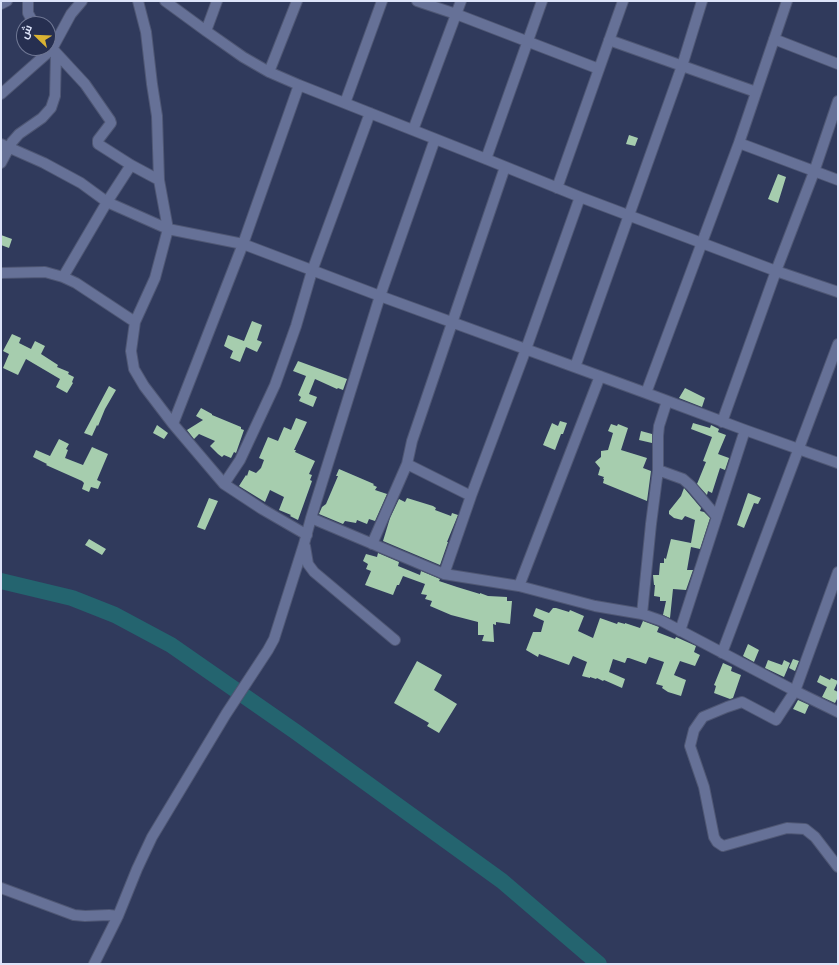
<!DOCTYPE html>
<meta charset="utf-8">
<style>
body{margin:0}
#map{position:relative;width:839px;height:965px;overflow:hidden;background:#303a5c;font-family:Ubuntu,Cairo,sans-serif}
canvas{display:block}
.frame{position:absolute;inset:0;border:2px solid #dde4f9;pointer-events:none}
.north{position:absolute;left:16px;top:16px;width:40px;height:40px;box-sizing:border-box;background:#262f50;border:1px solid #6f7794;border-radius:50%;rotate:293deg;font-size:11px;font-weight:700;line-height:16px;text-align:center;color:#dde4f9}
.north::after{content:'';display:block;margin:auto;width:14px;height:18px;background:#dab333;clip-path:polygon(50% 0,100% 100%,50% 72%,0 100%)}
</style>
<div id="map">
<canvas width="839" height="965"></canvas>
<div class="frame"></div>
<div class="north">ش</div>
</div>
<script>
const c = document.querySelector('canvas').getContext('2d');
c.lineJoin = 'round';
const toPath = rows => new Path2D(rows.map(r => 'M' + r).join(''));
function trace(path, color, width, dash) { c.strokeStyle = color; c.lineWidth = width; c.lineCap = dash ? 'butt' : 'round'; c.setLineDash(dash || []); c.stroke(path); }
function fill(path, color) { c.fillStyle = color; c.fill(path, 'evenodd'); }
const river = toPath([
 [1,581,72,598,115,615,171,645,296,732,502,881,599,964]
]);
const building = toPath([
 [629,135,638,138,635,146,626,144],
 [778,174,786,177,778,203,768,199],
 [1,235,12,239,9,248,1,245],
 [252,321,262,325,257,340,262,342,257,352,246,347,240,362,230,358,233,351,224,346,228,335,244,341],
 [12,334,21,338,19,343,31,349,35,341,45,346,41,354,58,365,57,367,69,372,68,374,74,377,72,382,73,383,67,393,56,387,60,379,26,359,18,375,3,368,9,354,3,351],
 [298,361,347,379,343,390,338,388,337,389,315,379,309,394,317,397,313,407,299,401,301,397,298,395,306,376,293,371],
 [109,386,116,390,105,409,98,426,97,425,92,436,84,433],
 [685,388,705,398,702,407,679,398],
 [201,408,212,414,212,415,241,427,241,429,244,430,236,453,234,452,231,458,224,455,222,457,218,454,210,446,215,441,199,434,194,439,187,430,203,420,196,416],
 [296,418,307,422,294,450,296,450,295,452,315,461,309,474,312,475,310,480,312,481,298,520,290,516,291,515,279,510,284,497,270,490,265,502,239,486,246,475,247,476,249,470,256,473,261,468,264,460,259,458,268,437,278,441,284,427,291,430],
 [560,421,567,423,563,434,561,434,555,450,543,445,552,423,558,426],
 [693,423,710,428,711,425,719,429,718,432,726,435,718,454,729,458,725,470,720,468,712,493,708,491,707,495,697,484,706,462,703,461,712,437,691,429],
 [611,424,617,426,618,424,628,428,621,450,647,458,643,468,651,471,647,501,603,483,604,479,603,479,604,477,598,475,600,468,595,462,601,457,601,451,608,450,613,433,608,431],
 [157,425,168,433,164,439,153,433],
 [641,431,652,434,652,443,639,440],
 [59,439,69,444,66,449,68,450,65,458,83,465,92,447,108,454,97,480,101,482,98,489,91,487,89,492,82,489,84,483,82,481,46,465,47,464,33,457,36,450,50,456],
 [339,469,374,484,373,485,377,487,375,490,387,494,375,521,369,519,367,524,357,520,356,523,345,521,343,524,319,514,322,507,326,504,338,476,336,476],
 [684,488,701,508,700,511,704,512,710,518,700,549,691,547,687,570,693,570,686,590,673,589,670,618,663,615,666,601,660,601,660,597,654,596,655,585,654,585,653,575,659,575,660,563,664,563,664,558,666,559,671,539,691,543,695,520,685,516,682,520,674,518,669,514,669,511,681,496],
 [748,493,761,498,758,504,754,503,744,528,737,525],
 [209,498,218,501,205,530,197,527],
 [407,498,433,506,436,508,435,510,451,516,452,513,458,515,447,542,448,542,440,565,383,541,390,518,399,499,405,502],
 [89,539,106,549,102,555,85,545],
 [378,553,399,562,398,566,420,575,421,571,440,579,439,581,457,587,480,594,480,593,488,596,507,597,507,601,512,601,510,624,496,622,496,625,493,624,494,642,482,641,484,635,478,635,478,622,451,615,430,606,432,601,425,599,427,595,421,594,425,584,403,576,399,585,397,585,393,595,365,585,371,571,366,569,368,564,363,561,366,554,377,557],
 [536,608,549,613,553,608,556,608,569,612,570,610,584,616,578,631,593,638,600,618,617,624,618,622,625,624,625,623,640,628,643,621,659,627,657,632,675,639,676,637,696,646,694,652,700,655,695,666,680,661,674,675,686,680,681,696,668,692,662,688,663,686,656,684,664,662,649,657,646,664,629,658,627,658,625,663,613,659,609,672,625,679,622,688,604,680,603,681,597,678,596,679,590,677,590,678,582,676,587,662,573,656,569,665,539,654,538,657,526,650,533,632,541,632,544,621,533,616],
 [748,644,759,650,754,662,743,656],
 [793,659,799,661,795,671,789,668],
 [768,660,782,665,784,660,790,663,784,677,765,668],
 [417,661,442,675,434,690,457,704,439,733,427,726,429,723,394,703],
 [723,663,732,667,731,671,741,675,733,698,730,699,714,693,716,686,714,685],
 [820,675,830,680,831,678,838,681,834,690,838,692,838,697,835,703,822,697,827,687,817,682],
 [798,700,809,705,805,714,793,709]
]);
const minor = toPath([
 [28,1,28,13,34,24],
 [138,1,146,32,152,84,157,116,159,180,168,229,155,278,135,322,131,351,134,369,144,386,173,424,224,484,262,509,307,535],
 [165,1,206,31,243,57,269,72,299,85,486,159,580,197,776,271,838,292],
 [417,1,456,14,599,69],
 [1,4,7,1],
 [206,31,217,1],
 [774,39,838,64],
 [609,40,756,92],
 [48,44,85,84,110,120,111,123,98,140,98,144,131,165,159,180],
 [269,72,297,1],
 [1,94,52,49,71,14,82,1],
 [345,103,382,1],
 [413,130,461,1],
 [739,143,838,180],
 [1,144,44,163,81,183,107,202,168,229,243,244,380,296,646,393,745,430,838,463],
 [486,159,542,1],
 [1,163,12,142,19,134,42,118,51,108,55,96,56,53],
 [557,188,623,1],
 [1,273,45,272,63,277,76,283,135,322],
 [63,277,107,202,131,165],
 [575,367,682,66,702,1],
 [646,393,739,143,787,1],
 [722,422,776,271,814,172,838,101],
 [173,424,243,244,299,85],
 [407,464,471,496],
 [658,470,683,479,691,486,717,517],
 [224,484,240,460,275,385,296,326,312,271,370,113],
 [311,518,444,574,519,586,595,606,642,614,662,621,795,691,838,712],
 [372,544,407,464,412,441,505,167],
 [305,546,308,564,314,572,395,640],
 [838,572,795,691,776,720,742,702,727,707,703,717,694,730,690,746,704,787,714,837,717,842,723,846,787,828,805,829,815,837,838,867],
 [444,574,471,496,526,349,580,197],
 [519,586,600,376],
 [642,614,651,524,658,470,658,436,659,426,667,401],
 [680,631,745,430],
 [722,653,838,344],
 [1,888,74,915,85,916,109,915,118,916],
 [94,964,118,916,137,869,152,837,226,714,268,650,274,639,304,544,311,518,380,296,435,139]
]);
trace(river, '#24646f', 16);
fill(building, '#a6cdae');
trace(minor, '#4f5774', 12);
trace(minor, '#667197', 10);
</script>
